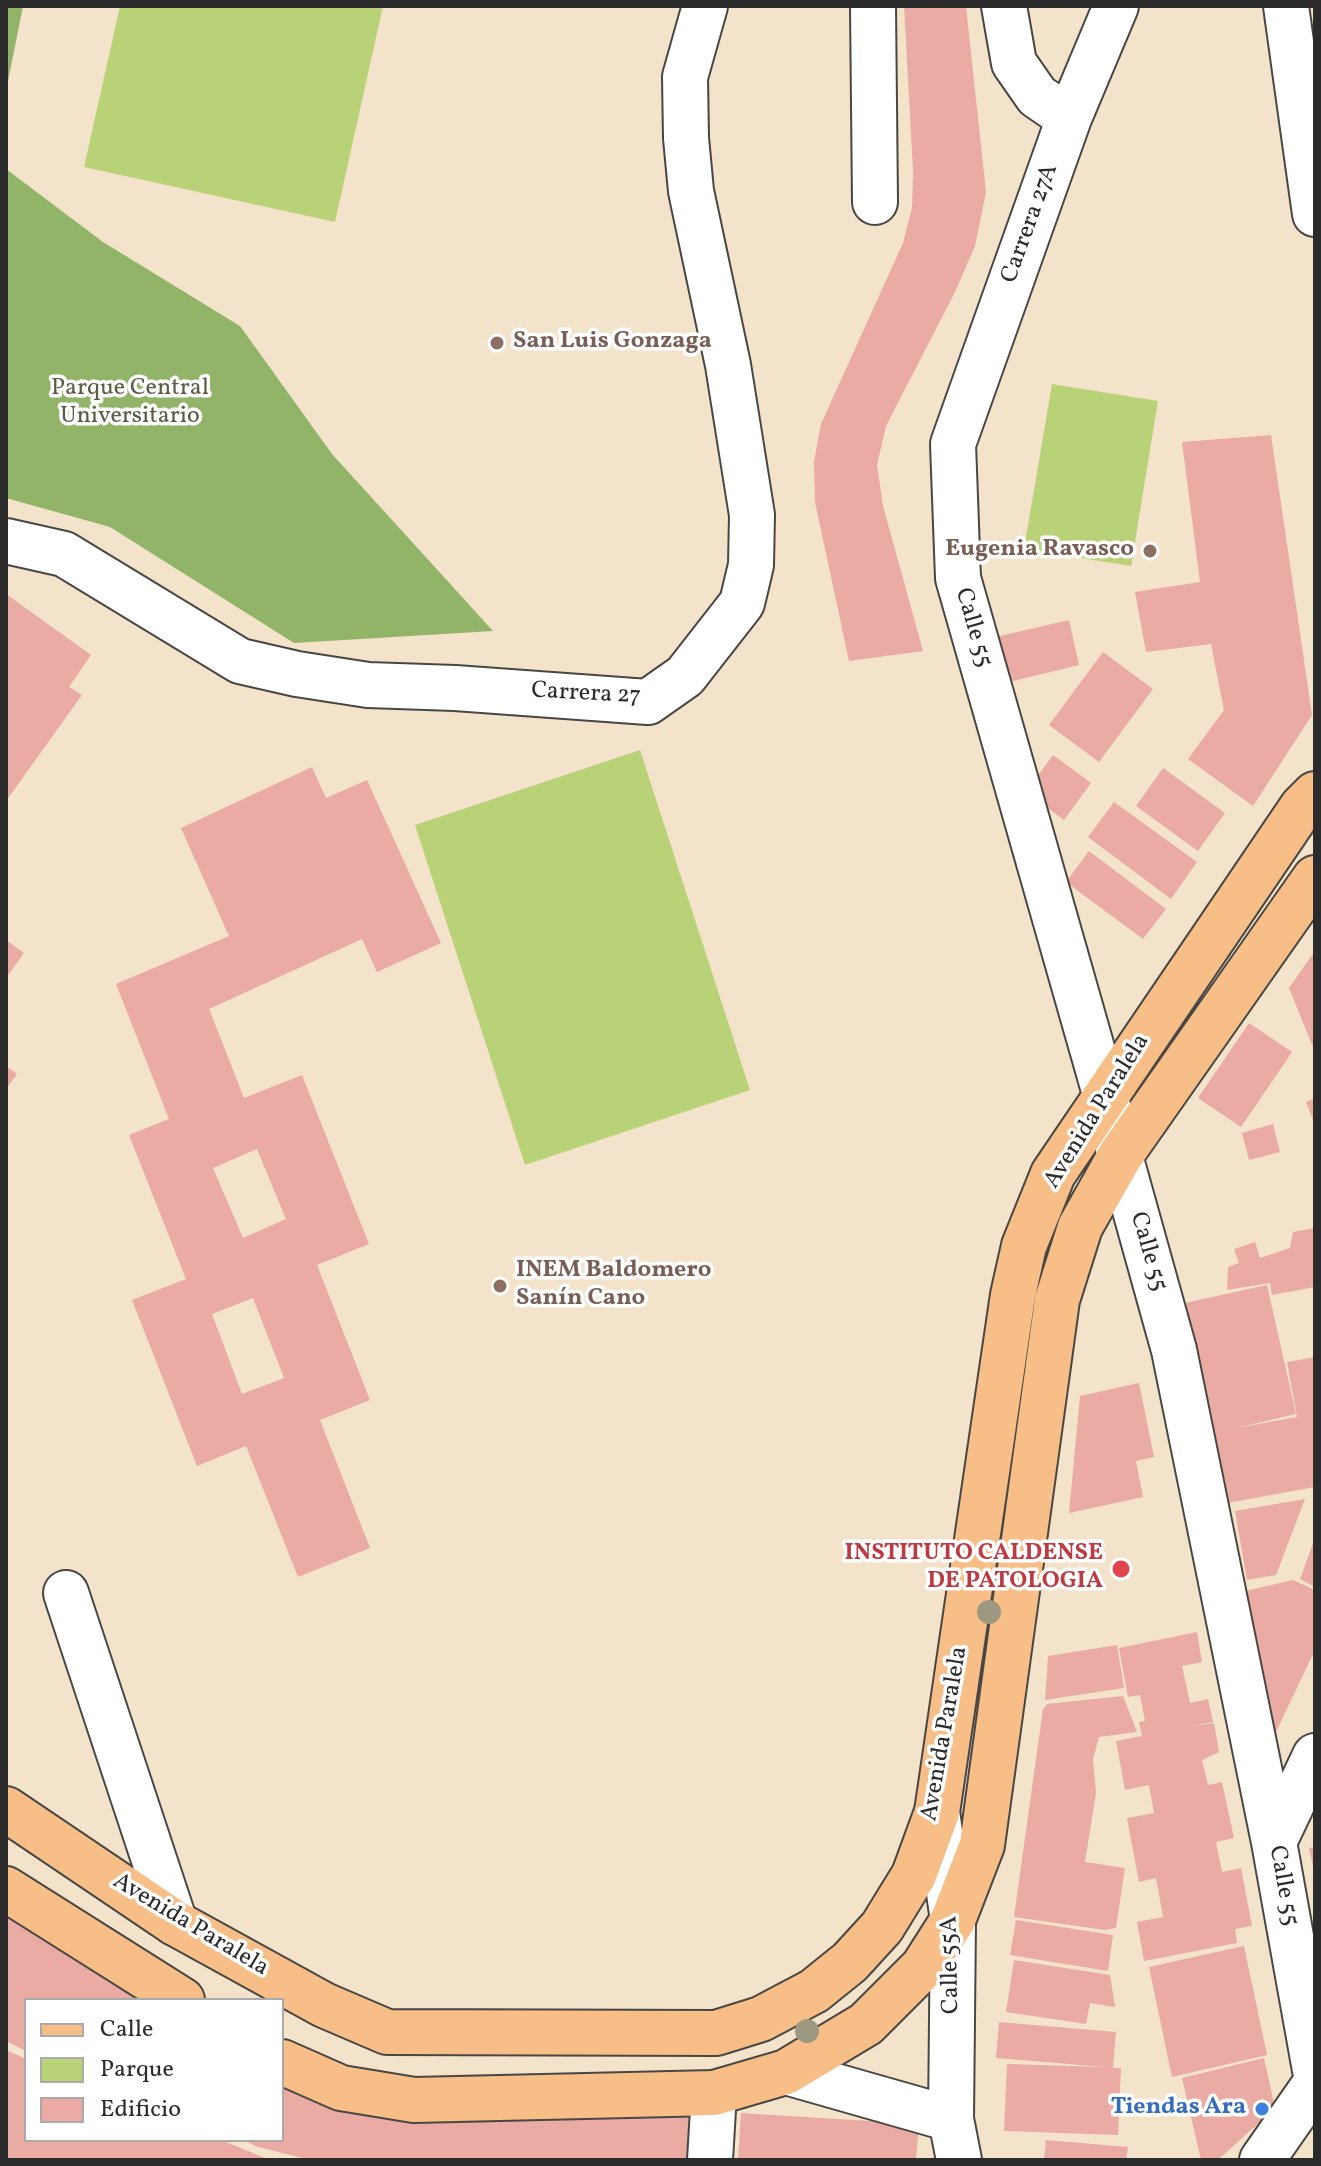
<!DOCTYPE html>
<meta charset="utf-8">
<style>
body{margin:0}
#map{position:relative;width:1321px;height:2166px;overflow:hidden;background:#f4e3cb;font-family:Vollkorn,serif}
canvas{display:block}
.frame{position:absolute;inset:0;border:8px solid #2b2b2b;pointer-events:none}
.legend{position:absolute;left:24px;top:1998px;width:260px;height:144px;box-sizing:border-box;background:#fff;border:2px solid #aaa;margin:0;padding:10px 14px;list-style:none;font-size:24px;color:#2b2b2b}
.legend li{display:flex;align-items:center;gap:16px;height:40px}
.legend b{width:40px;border:2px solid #aaa}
</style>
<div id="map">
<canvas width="1321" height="2166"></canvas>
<div class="frame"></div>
<ul class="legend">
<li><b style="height:10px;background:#f7be87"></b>Calle</li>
<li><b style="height:22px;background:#b9d277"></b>Parque</li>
<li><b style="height:22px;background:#e9aba4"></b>Edificio</li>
</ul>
</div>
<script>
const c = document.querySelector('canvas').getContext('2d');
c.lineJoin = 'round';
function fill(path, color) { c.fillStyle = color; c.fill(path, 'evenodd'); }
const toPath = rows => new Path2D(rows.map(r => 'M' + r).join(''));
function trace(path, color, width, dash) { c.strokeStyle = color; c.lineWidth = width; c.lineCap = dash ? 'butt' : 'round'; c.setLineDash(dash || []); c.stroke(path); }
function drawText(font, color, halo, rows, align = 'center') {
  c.font = font + ' Vollkorn,serif'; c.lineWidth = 7; c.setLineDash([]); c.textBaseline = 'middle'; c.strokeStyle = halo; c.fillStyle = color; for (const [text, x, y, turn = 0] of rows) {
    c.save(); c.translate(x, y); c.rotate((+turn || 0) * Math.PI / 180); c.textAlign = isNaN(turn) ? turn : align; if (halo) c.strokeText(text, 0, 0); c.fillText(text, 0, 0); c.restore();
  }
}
const green = toPath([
 [120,6,383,6,335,222,84,167],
 [1052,384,1158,401,1131,566,1024,549],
 [640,750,750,1090,525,1165,415,825]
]);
const forest = toPath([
 [6,6,23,6,6,91],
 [6,169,103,242,240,326,332,454,493,631,294,643,110,527,6,498]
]);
const building = toPath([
 [904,6,966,6,986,192,975,246,955,292,886,426,877,465,883,506,923,651,849,661,815,502,814,462,821,424,903,243,912,208,913,171],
 [1271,435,1312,715,1253,806,1188,759,1224,710,1211,644,1146,652,1135,592,1200,582,1182,442],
 [6,594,91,655,69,687,82,695,6,801],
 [1069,620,1079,665,997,685,987,639],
 [1103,652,1153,689,1099,762,1049,725],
 [1053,755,1091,783,1064,820,1026,792],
 [312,767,326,798,367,780,441,943,377,972,362,939,209,1009,244,1098,302,1075,369,1244,317,1265,370,1400,320,1420,370,1548,298,1577,246,1446,197,1466,132,1300,186,1279,129,1135,169,1119,116,984,229,936,181,828],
 [257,1149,286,1219,243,1238,213,1168],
 [253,1298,284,1378,242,1394,212,1314],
 [1163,768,1225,813,1198,851,1136,806],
 [1114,802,1197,862,1171,899,1088,837],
 [1089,851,1166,909,1143,939,1066,882],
 [6,940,24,953,6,978],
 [1315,951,1315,1052,1289,988],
 [1249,1023,1292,1052,1241,1127,1198,1098],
 [6,1066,17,1074,6,1089],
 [1315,1098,1315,1125,1306,1102],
 [1273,1124,1280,1152,1249,1160,1242,1133],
 [1315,1228,1315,1287,1272,1295,1270,1283,1227,1290,1228,1267,1239,1263,1234,1249,1255,1242,1260,1258,1290,1248,1293,1232],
 [1267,1285,1296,1414,1236,1428,1297,1417,1287,1362,1315,1357,1315,1487,1222,1504,1213,1433,1185,1303],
 [1139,1383,1154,1457,1136,1461,1143,1497,1069,1513,1080,1396],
 [1305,1499,1276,1575,1247,1580,1235,1511],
 [1315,1538,1315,1587,1300,1579],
 [1293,1580,1315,1590,1315,1650,1274,1736,1241,1592],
 [1197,1632,1202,1662,1182,1666,1190,1703,1208,1699,1213,1722,1189,1727,1214,1723,1219,1752,1202,1760,1208,1785,1222,1782,1234,1838,1216,1842,1222,1872,1241,1868,1252,1926,1235,1929,1237,1943,1144,1961,1137,1922,1163,1917,1156,1878,1139,1882,1127,1818,1154,1813,1149,1785,1125,1790,1116,1741,1142,1736,1139,1722,1145,1721,1140,1695,1128,1697,1119,1648],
 [1117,1645,1124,1688,1045,1700,1048,1656],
 [1123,1696,1137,1732,1099,1737,1093,1759,1096,1793,1085,1862,1125,1868,1116,1928,1105,1930,1014,1917,1043,1709,1047,1704],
 [1315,1847,1315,1870,1314,1871,1309,1848],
 [6,1899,158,2000,26,2000,26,2051,6,2041],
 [1016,1920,1113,1935,1108,1971,1010,1955],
 [1244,1946,1267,2055,1172,2077,1149,1967],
 [1014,1960,1110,1975,1115,2007,1090,2003,1086,2024,1006,2012],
 [999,2022,1116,2032,1113,2068,1121,2068,1118,2135,1004,2131,1007,2064,1105,2067,996,2058],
 [6,2050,26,2059,26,2140,221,2140,270,2160,6,2160],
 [1264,2058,1275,2108,1218,2160,1201,2160,1182,2078],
 [282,2077,693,2113,691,2160,310,2160,255,2146,244,2140,282,2140],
 [741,2113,919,2124,916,2160,738,2160],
 [1046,2140,1128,2147,1126,2160,1044,2160]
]);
const minor = toPath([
 [873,6,875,202],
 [1004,6,1014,63,1037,96,1069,118],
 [1116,6,1069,118,953,444,958,578,1105,1094,1120,1156,1174,1350,1274,1842,1315,2070],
 [1286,6,1315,214],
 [6,541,64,554,240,661,297,674,368,685,455,688,648,702,685,676,742,603,751,565,752,515,728,365,691,191,686,138,685,77,705,6],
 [66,1593,175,1923],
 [937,1812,953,1920,951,2119,959,2160],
 [1274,1842,1315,1756],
 [786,2072,951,2119],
 [710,2160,714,2093],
 [1262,2160,1315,2084]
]);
const major = toPath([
 [6,1809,175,1923,324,2005,387,2032,716,2033,761,2019,814,1991,850,1962,882,1927,914,1875,937,1812,1013,1295,1024,1246,1053,1174,1302,807,1315,794],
 [6,1889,182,2000],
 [282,2062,341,2088,414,2100,714,2093,786,2072,866,2024,923,1967,953,1920,982,1845,1057,1300,1080,1227,1120,1156,1315,878]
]);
const trees = [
 [989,1612],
 [807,2031]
];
const markers = [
 [497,343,8,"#8d6e63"],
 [1150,551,8,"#8d6e63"],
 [500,1286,8,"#8d6e63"],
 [1121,1569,10,"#e0444e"],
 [1262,2109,8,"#3f7fe0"]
];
const streetNames = [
 ["Carrera 27A",1031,224,-70],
 ["Calle 55",972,628,74],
 ["Carrera 27",586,695,3],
 ["Avenida Paralela",1098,1112,-58],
 ["Calle 55",1147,1252,74],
 ["Avenida Paralela",946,1734,-80],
 ["Calle 55",1282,1886,80],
 ["Avenida Paralela",190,1926,31],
 ["Calle 55A",952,1965,-91]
];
const educationNames = [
 ["San Luis Gonzaga",513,343],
 ["Eugenia Ravasco",1134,551,"right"],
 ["INEM Baldomero",516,1272],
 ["Sanín Cano",516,1300]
];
const parkNames = [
 ["Parque Central",130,390],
 ["Universitario",130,418]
];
const healthNames = [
 ["INSTITUTO CALDENSE",1103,1555],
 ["DE PATOLOGIA",1103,1583]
];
const shopNames = [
 ["Tiendas Ara",1246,2109]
];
fill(green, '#b9d277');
fill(forest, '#92b468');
fill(building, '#e9aba4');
trace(minor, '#494743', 48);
trace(major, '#494743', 48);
trace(minor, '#fff', 44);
trace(major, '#f7be87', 44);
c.fillStyle = '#9d9980';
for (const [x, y] of trees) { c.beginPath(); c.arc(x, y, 12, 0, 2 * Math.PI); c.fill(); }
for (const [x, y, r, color] of markers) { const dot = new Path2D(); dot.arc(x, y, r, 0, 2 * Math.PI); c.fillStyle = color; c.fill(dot); trace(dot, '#fff', 3); }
drawText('24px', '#2b2b2b', '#fff', streetNames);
drawText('bold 24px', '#785e54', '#fff', educationNames, 'left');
drawText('24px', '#565d42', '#fff', parkNames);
drawText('bold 24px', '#be3a42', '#fff', healthNames, 'right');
drawText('bold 24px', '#366cbe', '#fff', shopNames, 'right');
</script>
